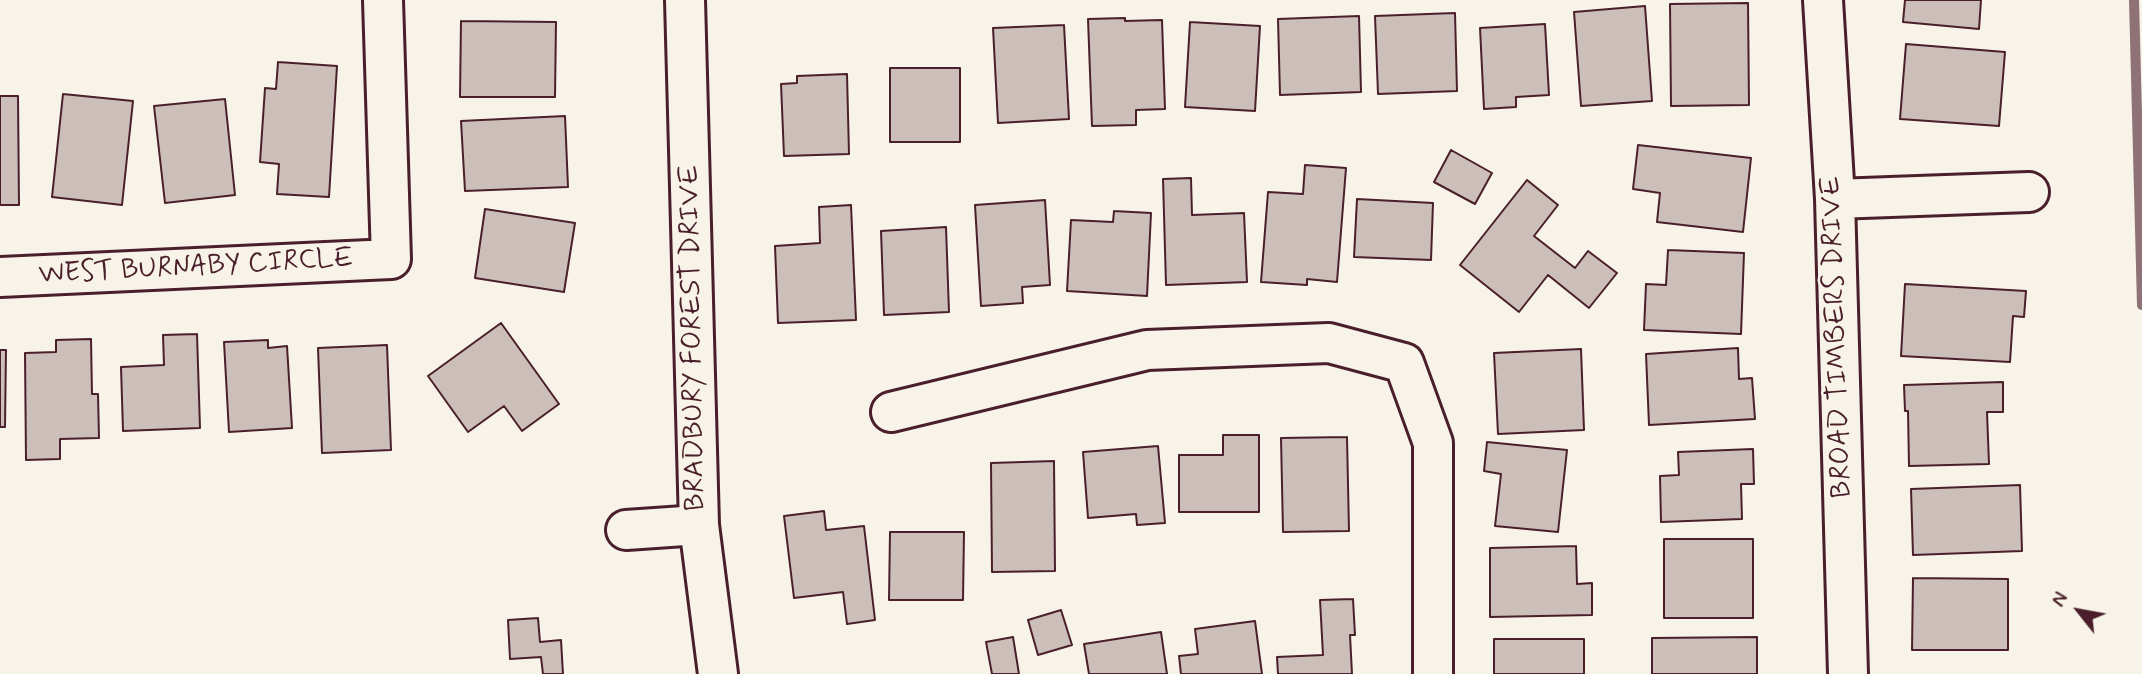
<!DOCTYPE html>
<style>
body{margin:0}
#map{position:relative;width:2142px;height:674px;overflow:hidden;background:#f7f3e8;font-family:Mynerve,sans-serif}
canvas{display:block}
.north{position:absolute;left:2044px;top:576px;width:70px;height:70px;-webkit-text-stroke:5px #f7f3e8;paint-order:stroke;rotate:301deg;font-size:19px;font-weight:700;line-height:28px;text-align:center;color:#4a1f2b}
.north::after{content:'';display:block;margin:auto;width:24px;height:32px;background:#4a1f2b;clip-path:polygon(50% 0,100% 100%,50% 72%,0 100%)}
</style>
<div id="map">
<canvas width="2142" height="674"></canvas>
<div class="north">N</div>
</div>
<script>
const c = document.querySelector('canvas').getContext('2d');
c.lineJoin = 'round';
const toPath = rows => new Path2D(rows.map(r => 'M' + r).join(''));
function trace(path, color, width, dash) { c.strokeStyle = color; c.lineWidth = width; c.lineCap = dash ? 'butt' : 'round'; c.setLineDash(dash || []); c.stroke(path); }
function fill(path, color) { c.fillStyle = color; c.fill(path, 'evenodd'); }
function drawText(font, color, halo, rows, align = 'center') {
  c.font = font + ' Mynerve,sans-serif'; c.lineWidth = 5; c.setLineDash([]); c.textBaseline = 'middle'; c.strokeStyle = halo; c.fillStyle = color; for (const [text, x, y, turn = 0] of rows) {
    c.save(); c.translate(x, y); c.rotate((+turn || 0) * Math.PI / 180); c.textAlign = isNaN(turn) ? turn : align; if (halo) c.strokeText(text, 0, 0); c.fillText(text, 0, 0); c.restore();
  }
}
const stream = toPath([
 [2134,0,2142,305]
]);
const building = toPath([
 [1905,0,1981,0,1979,29,1903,22,1905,0],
 [1748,3,1749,105,1671,106,1670,4,1748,3],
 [1645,6,1652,101,1581,106,1574,12,1645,6],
 [1455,13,1457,91,1378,94,1375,16,1455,13],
 [1359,16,1361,92,1280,95,1278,19,1359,16],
 [1125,18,1125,21,1162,20,1165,109,1136,110,1136,125,1092,126,1088,19,1125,18],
 [461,21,556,22,555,97,460,97,461,21],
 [1190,22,1260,26,1255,111,1185,107,1190,22],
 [1545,24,1549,95,1516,97,1516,107,1484,109,1480,28,1545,24],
 [1064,25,1069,119,998,123,993,28,1064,25],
 [1906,44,2005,52,1999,126,1900,119,1906,44],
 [278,62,337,66,329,197,277,194,279,164,260,162,265,88,276,89,278,62],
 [890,68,960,68,960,142,890,142,890,68],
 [847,74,849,154,784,156,781,84,797,83,797,76,847,74],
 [63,94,133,101,122,205,52,197,63,94],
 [0,96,18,96,19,205,0,205,0,96],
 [225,99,235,195,165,203,154,106,225,99],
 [565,116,568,187,465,191,461,121,565,116],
 [1638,145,1751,158,1743,232,1657,222,1660,193,1633,189,1638,145],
 [1451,150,1492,173,1475,204,1434,182,1451,150],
 [1305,165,1346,168,1337,282,1307,279,1307,285,1261,282,1268,192,1303,194,1305,165],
 [1191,178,1192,215,1244,213,1247,282,1166,285,1163,179,1191,178],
 [1527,180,1558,205,1534,236,1575,268,1588,251,1617,273,1589,308,1548,275,1519,312,1460,265,1527,180],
 [1357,199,1433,203,1431,260,1354,257,1357,199],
 [1045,200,1050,285,1022,287,1023,303,981,306,975,205,1045,200],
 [851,205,856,320,778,323,775,246,820,243,819,207,851,205],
 [485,209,575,223,564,292,475,278,485,209],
 [1114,211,1151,213,1147,296,1067,291,1071,220,1113,222,1114,211],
 [946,227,949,312,884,315,881,231,946,227],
 [1668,250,1744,253,1741,334,1644,330,1646,284,1666,285,1668,250],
 [1905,284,2026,291,2024,317,2013,316,2010,362,1901,356,1905,284],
 [501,323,559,404,522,431,504,406,468,432,428,376,501,323],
 [197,334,200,428,123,431,121,367,164,365,163,335,197,334],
 [91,339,92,394,98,394,99,438,60,439,60,459,26,460,25,353,56,352,56,340,91,339],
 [268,340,268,348,287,346,292,428,229,432,224,342,268,340],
 [387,345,391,450,322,453,318,348,387,345],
 [1738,348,1739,379,1752,378,1755,419,1649,425,1646,354,1738,348],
 [1581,349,1584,430,1498,434,1494,353,1581,349],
 [0,350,6,350,5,427,0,427,0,350],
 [2003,382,2003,412,1987,412,1989,464,1909,466,1908,411,1905,411,1904,385,2003,382],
 [1223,435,1259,435,1259,512,1179,512,1179,455,1223,455,1223,435],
 [1347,437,1349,531,1283,532,1281,438,1347,437],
 [1487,442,1567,450,1558,532,1495,526,1501,474,1484,471,1487,442],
 [1158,446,1165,523,1137,525,1136,514,1088,518,1083,452,1158,446],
 [1753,449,1754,484,1741,484,1742,519,1661,522,1660,476,1679,475,1678,452,1753,449],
 [1054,461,1055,571,992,572,991,463,1054,461],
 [2020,485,2022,551,1913,555,1911,489,2020,485],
 [824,511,826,530,864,526,875,620,847,624,843,592,794,598,784,516,824,511],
 [890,532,964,532,963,600,889,600,890,532],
 [1664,539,1753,539,1753,618,1664,618,1664,539],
 [1576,546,1577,584,1592,583,1592,615,1490,617,1490,548,1576,546],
 [1913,578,2008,579,2008,650,1912,650,1913,578],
 [1353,599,1355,635,1350,635,1352,674,1278,674,1277,657,1323,655,1320,600,1353,599],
 [1061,610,1072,645,1038,655,1028,620,1061,610],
 [538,618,540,642,561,640,563,674,543,674,541,657,510,659,508,620,538,618],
 [1255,621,1262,674,1181,674,1179,656,1198,654,1195,629,1255,621],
 [1161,632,1167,674,1089,674,1084,644,1161,632],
 [1013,637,1019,674,992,674,986,642,1013,637],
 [1757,637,1757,674,1652,674,1652,638,1757,637],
 [1494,639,1584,639,1584,674,1494,674,1494,639]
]);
const minor = toPath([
 [685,0,699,525,718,674],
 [1823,0,1835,199,1848,674],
 [1835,199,2029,192],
 [0,277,391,259,383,0],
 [891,412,1147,350,1329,343,1404,363,1433,443,1433,674],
 [626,530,699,525]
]);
const streetNames = [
 ["WEST BURNABY CIRCLE",196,268,-3],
 ["BROAD TIMBERS DRIVE",1838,337,-92],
 ["BRADBURY FOREST DRIVE",694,338,-91]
];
trace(stream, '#8e7275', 10);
fill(building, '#ccbfb9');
trace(building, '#4a1f2b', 2);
trace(minor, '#4a1f2b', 44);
trace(minor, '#f7f3e8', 38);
drawText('28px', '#4a1f2b', '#f7f3e8', streetNames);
</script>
